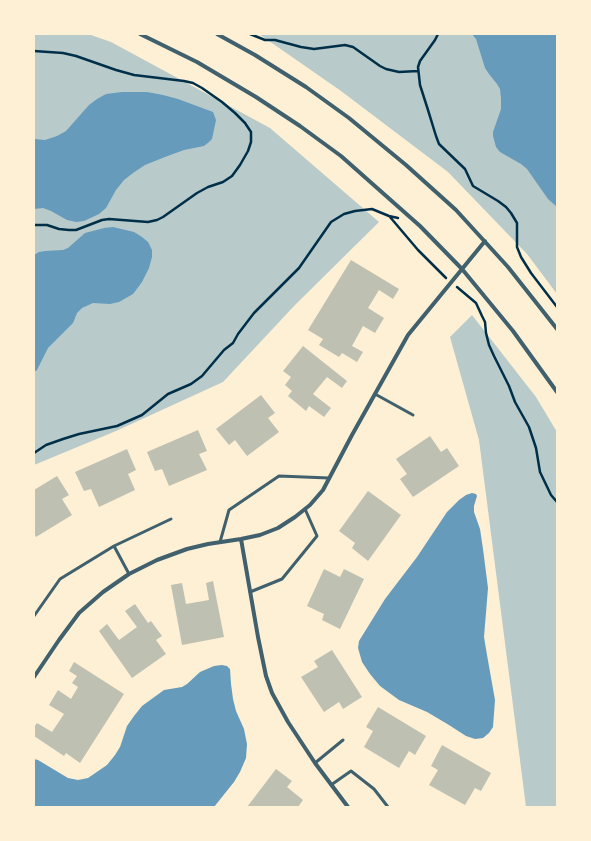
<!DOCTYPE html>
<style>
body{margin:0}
#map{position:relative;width:591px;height:841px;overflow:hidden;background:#fdf0d5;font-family:Montserrat,sans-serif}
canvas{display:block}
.frame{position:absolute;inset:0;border:35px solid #fdf0d5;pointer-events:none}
</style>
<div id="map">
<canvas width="591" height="841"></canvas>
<div class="frame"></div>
</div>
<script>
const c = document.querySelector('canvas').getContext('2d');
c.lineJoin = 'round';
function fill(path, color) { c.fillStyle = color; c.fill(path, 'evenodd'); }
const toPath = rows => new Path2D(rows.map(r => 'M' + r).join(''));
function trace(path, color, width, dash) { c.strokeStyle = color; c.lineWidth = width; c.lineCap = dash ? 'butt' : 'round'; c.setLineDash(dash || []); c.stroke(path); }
const green = toPath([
 [34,34,88,34,111,42,270,128,379,222,295,305,223,382,116,431,34,465],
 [259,34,557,34,557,294,527,254,448,172,341,91],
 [472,315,536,397,557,432,557,807,526,807,479,440,450,337]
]);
const water = toPath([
 [472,34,557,34,557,207,548,199,527,169,521,164,500,152,496,147,493,136,493,132,501,109,501,98,500,89,497,84,489,74,485,68,476,39],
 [122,92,147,92,163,95,178,99,213,112,216,120,212,139,209,142,204,146,184,150,165,157,145,165,133,173,124,180,116,190,106,208,99,214,84,221,76,222,67,220,51,211,43,208,34,209,34,139,45,140,57,136,66,131,89,105,97,99,106,94],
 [113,227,134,232,142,237,148,242,152,250,152,257,149,268,142,282,133,294,119,302,110,304,93,303,82,308,77,313,73,323,48,348,37,370,34,372,34,255,39,252,45,251,63,250,68,248,85,233,104,228],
 [472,493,476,494,477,496,474,506,474,512,480,529,483,549,488,588,484,637,487,655,495,700,493,727,489,733,483,738,475,739,466,736,449,725,427,712,399,700,380,686,370,674,362,662,358,648,359,641,385,599,417,557,447,512,459,500,466,495],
 [222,665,227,666,230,669,231,684,233,699,236,711,244,729,247,744,246,758,240,772,234,782,214,807,34,807,34,759,38,760,68,778,78,780,88,778,107,765,115,755,120,747,127,726,134,716,142,706,164,690,182,687,187,684,200,672,214,666]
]);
const building = toPath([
 [351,260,399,289,393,299,379,290,368,308,384,318,375,333,363,326,352,346,363,352,357,362,342,353,339,357,319,345,323,339,308,330],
 [303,346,347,381,342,388,327,377,313,394,331,408,324,417,309,406,306,411,288,396,292,391,285,385,291,377,283,371],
 [261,395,275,413,268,418,279,432,247,456,235,440,229,445,216,429],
 [198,430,207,451,199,454,207,470,169,486,162,469,155,471,147,452],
 [430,436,441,452,447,448,459,466,413,497,400,479,407,474,396,459],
 [127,449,136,470,128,474,135,490,99,507,91,489,84,491,75,472],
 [57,476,69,495,62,499,72,515,36,537,34,533,34,490],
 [368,491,401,515,368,561,352,548,355,543,339,531],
 [324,569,340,577,344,569,364,579,340,629,322,620,324,614,307,606],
 [213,581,224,637,182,645,171,585,182,583,186,604,209,600,206,583],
 [135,604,148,623,151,621,162,636,156,640,166,654,132,678,99,631,107,624,119,640,137,627,125,611],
 [332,650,362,697,343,709,339,702,324,712,301,677,318,667,314,661],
 [74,662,124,694,80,763,66,753,64,756,34,736,34,727,37,723,52,732,64,714,49,705,58,690,71,699,78,687,72,683,77,676,69,671],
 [378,707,426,736,415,755,409,751,399,768,364,747,373,731,366,727],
 [442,745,491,773,481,791,475,788,465,805,429,785,438,770,431,766],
 [276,769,292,781,287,787,303,800,298,807,247,807]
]);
const path = toPath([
 [250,34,265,40,275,40,301,47,314,49,345,45,353,47,380,66,386,69,399,72,418,71],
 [438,34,435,40,420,61,418,67,420,85,428,110,436,136,439,144,465,169,473,186,498,201,506,207,511,213,517,223,517,247,521,257,531,273,557,307],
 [34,51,63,53,76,56,116,70,134,75,184,81,193,83,202,88,222,102,235,113,245,123,251,132,251,142,248,151,240,165,232,176,223,182,208,187,197,193,163,217,157,220,148,222,109,219,102,220,76,230,69,230,59,229,47,225,34,225],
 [390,217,418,250,446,278],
 [457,287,476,303,482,316,485,322,486,333,489,345,494,356,509,386,515,402,529,427,536,448,540,472,551,495,557,502],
 [34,453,46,445,63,439,79,434,117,426,142,415,168,394,191,384,202,376,224,350,233,343,238,334,254,313,299,268,331,222,344,214,355,211,372,209,389,216,398,218]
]);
const service = toPath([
 [375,394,413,415],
 [220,542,229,510,279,476,329,478],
 [129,574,114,546,171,519],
 [250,592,282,579,317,536,305,509],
 [34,616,60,579,114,546],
 [315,763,343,740],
 [331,785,351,771,374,789,388,807]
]);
const minor = toPath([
 [140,34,197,62,256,97,300,126,341,156,420,226,462,269,513,331,557,392],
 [217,34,255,55,306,87,349,118,406,165,456,210,508,267,557,329],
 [241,539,258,637,266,676,272,693,288,722,315,763,348,807],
 [34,677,59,640,79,613,103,592,129,574,157,560,187,549,208,544,241,539,260,535,278,528,295,517,310,505,323,490,352,435,408,335,485,241]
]);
fill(green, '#b9caca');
fill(water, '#669bbc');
fill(building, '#bec0b2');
trace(path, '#003049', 2.5);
trace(service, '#3f606c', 3);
trace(minor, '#3f606c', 4);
</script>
